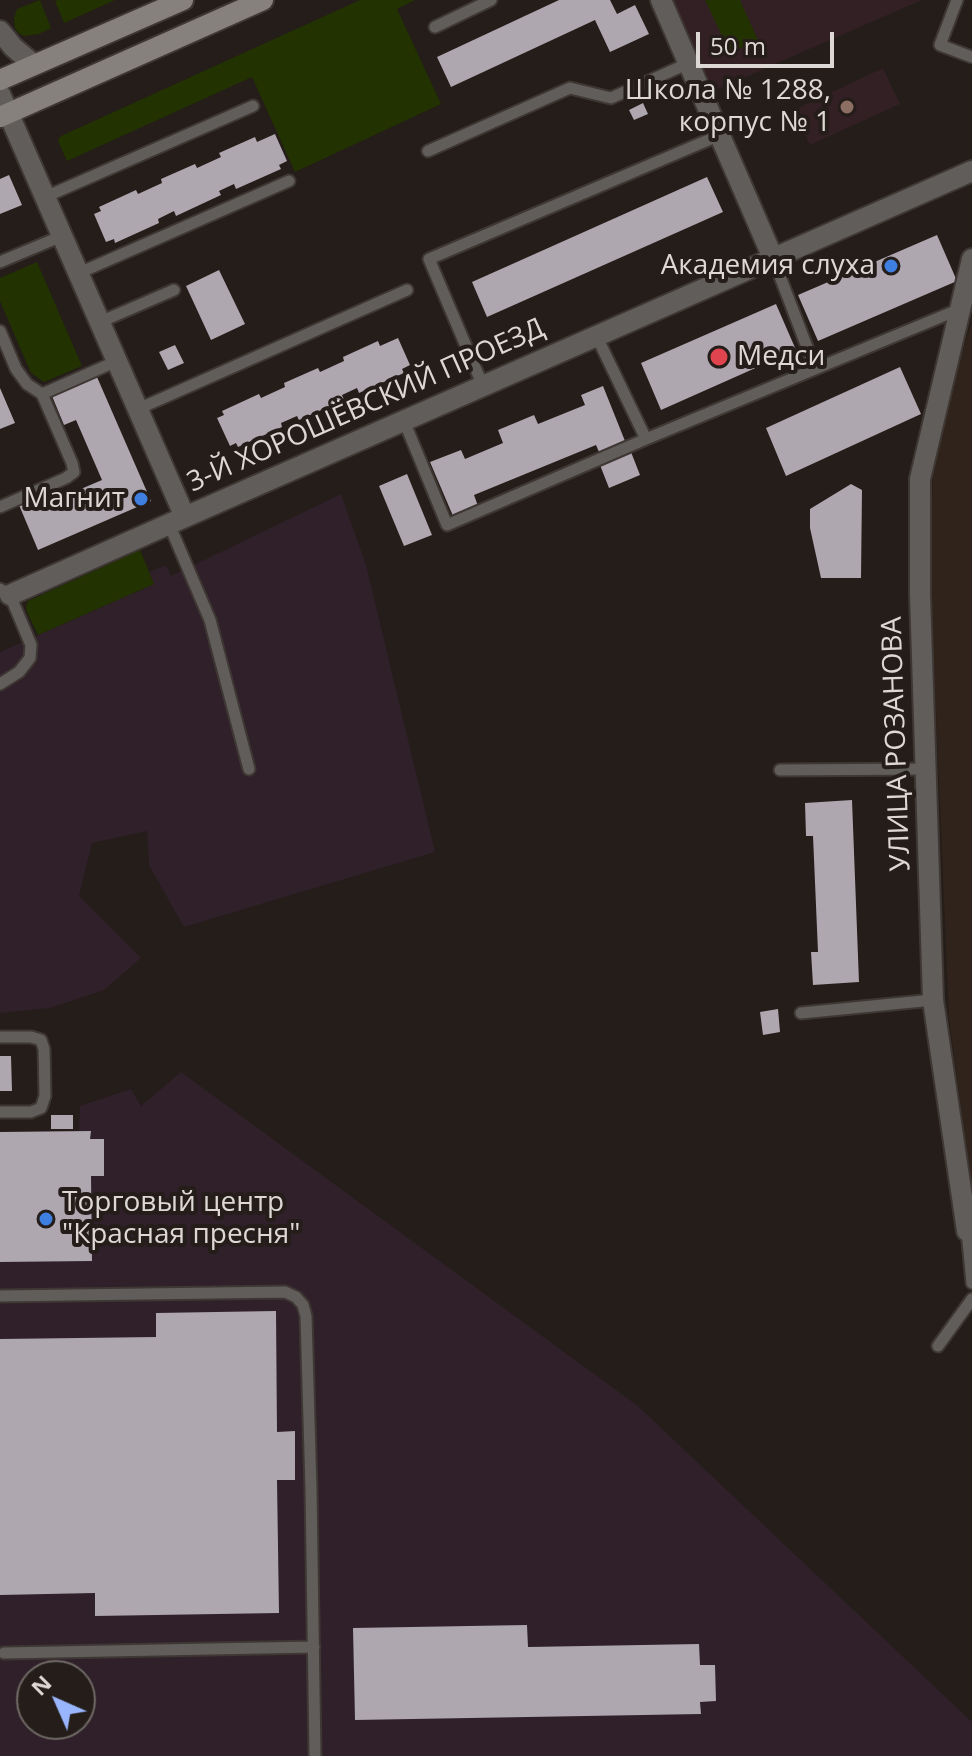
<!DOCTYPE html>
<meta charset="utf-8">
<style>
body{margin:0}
#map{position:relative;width:972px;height:1756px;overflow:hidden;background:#241d19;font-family:"Open Sans",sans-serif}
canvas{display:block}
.north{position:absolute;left:16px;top:1660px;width:80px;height:80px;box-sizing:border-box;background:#241d19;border:2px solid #6e6864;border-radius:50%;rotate:315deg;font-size:22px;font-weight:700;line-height:32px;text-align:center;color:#ddd8d5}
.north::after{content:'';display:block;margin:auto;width:28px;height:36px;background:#99b5fd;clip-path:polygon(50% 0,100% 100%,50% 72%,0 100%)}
.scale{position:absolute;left:696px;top:32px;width:138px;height:36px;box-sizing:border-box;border:4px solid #ddd8d5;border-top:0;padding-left:10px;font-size:24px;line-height:28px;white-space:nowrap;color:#ddd8d5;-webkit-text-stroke:6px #241d19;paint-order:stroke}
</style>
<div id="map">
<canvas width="972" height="1756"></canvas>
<div class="north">N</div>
<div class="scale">50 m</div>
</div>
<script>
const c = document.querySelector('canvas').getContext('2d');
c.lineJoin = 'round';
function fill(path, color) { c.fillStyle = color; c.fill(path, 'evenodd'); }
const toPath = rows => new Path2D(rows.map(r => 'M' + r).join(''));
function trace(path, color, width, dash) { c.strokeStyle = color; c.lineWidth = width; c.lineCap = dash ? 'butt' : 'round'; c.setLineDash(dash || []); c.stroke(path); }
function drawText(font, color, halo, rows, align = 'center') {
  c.font = font + ' "Open Sans",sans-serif'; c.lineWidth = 8; c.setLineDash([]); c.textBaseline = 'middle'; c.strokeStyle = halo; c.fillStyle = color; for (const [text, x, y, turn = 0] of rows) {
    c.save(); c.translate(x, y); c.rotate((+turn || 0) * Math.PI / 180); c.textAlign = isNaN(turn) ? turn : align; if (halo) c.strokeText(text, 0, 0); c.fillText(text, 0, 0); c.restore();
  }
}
const built = toPath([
 [972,322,972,1187,949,1019,930,569,933,464,944,405]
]);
const industrial = toPath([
 [341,494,366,565,435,852,184,927,149,865,147,831,92,843,79,896,141,958,104,990,50,1008,0,1013,0,652,154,584,149,572,166,565,171,576],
 [181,1072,638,1406,972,1722,972,1756,0,1756,0,1132,79,1131,80,1106,131,1089,141,1106],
 [32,1676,80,1676,80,1724,32,1724]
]);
const education = toPath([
 [672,0,922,0,711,92],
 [883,68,900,104,810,145,794,110]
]);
const green = toPath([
 [40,0,51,28,39,34,24,36,18,33,15,28,14,18,17,9],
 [58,0,115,0,64,23,55,1],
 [360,0,415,0,397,9,441,104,295,172,252,77,67,161,59,143,58,140,61,136],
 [705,0,740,0,758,40,730,53],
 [37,262,82,366,44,382,31,373,0,301,0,278],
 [140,550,154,584,38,635,27,612,26,607,28,601]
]);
const building = toPath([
 [559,0,610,0,617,14,635,5,649,34,610,52,595,20,451,87,437,57],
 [643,103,648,114,634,120,629,110],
 [275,134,287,161,279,165,281,169,236,189,234,184,219,191,221,195,176,216,174,211,158,219,159,223,115,243,114,239,106,242,94,214,101,211,99,207,136,190,138,194,162,183,161,179,195,164,197,168,221,157,219,153,255,137,257,142],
 [9,175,22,205,0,214,0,179],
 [707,177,723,212,487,317,472,282],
 [937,235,957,281,818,341,798,295],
 [219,270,245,324,211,340,186,286],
 [776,304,796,350,661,410,641,363],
 [398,338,410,365,402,369,404,373,359,393,357,388,342,395,344,400,299,420,297,416,281,423,282,427,238,447,236,443,230,446,217,418,224,415,222,411,259,394,261,398,285,387,284,383,318,368,320,372,344,361,343,357,378,341,380,346],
 [175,345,184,363,168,370,159,352],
 [900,367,921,414,786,476,766,428],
 [97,377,151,501,38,550,19,505,51,491,55,500,102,480,76,420,64,425,52,396],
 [603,386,625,441,599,452,596,445,474,495,478,506,453,516,430,462,461,450,465,459,503,443,498,430,534,415,538,424,585,405,581,395],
 [0,388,15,423,0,429],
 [631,452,640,475,609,488,600,465],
 [407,474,432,535,404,546,379,486],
 [851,484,862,490,861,578,821,578,810,528,810,509],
 [852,800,859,982,813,985,811,952,818,952,813,836,806,836,805,803],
 [778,1009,780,1032,763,1035,760,1012],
 [0,1056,11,1056,12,1091,0,1091],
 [51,1115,73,1115,73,1129,51,1129],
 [91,1131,90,1139,104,1139,104,1176,91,1176,92,1261,0,1262,0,1132],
 [276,1311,277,1432,295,1431,295,1480,277,1480,279,1613,95,1616,95,1593,0,1595,0,1339,156,1337,156,1313],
 [527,1625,528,1647,699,1644,700,1665,715,1665,716,1701,700,1702,701,1714,355,1720,353,1628]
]);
const service = toPath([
 [957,0,940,45,972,57],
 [435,27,491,0],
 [428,151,570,88,611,98,689,63],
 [45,197,253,106],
 [773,258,815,368],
 [0,262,62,236],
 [79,273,289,181],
 [100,322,174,290],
 [0,331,16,369,27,384,42,394],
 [596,335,646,439],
 [483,386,429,259,720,135],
 [138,409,407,290],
 [404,421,447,525,646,439,960,309],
 [0,507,66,478,74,472,72,463,42,394,117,361],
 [169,524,210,620,249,769],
 [0,589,10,595,31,645,30,658,19,672,0,684],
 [780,770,926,769],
 [801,1013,933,1000],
 [0,1037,31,1037,41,1040,44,1049,45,1096,41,1108,31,1112,0,1112],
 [967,1231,972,1283],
 [0,1296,285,1292,296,1297,303,1305,306,1316,311,1489,315,1756],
 [938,1346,972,1299],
 [4,1653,314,1647]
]);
const minor = toPath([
 [661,0,773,258],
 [0,94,185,517,972,171],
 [10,595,185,517],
 [967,1231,933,1000,920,594,920,479,972,259]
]);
const tertiary = toPath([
 [0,31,13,47,33,64]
]);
const secondary = toPath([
 [0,80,183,0],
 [0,117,263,0]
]);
const markers = [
 [847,107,8,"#8d6e63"],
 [891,266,8,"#3f7fe0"],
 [719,357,10,"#e0444e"],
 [141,499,8,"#3f7fe0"],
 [46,1219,8,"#3f7fe0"]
];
const poiNames = [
 ["Школа № 1288,",831,91],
 ["корпус № 1",831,123],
 ["Академия слуха",875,266],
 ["Медси",737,357,"left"],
 ["Магнит",125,499],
 ["Торговый центр",62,1203,"left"],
 ["\"Красная пресня\"",62,1235,"left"]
];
const streetNames = [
 ["3-Й ХОРОШЁВСКИЙ ПРОЕЗД",366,406,-24],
 ["УЛИЦА РОЗАНОВА",897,744,-92]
];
fill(built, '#2f231b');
fill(industrial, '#30202a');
fill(education, '#322025');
fill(green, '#223200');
fill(building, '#aea7af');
trace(service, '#3e3733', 15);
trace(minor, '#3e3733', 24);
trace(tertiary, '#3e3733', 24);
trace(secondary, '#3e3733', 24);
trace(service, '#615d5b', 11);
trace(minor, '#615d5b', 20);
trace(tertiary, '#615d5b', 20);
trace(secondary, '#87817e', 20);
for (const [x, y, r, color] of markers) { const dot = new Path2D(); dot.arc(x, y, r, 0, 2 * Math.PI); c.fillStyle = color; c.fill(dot); trace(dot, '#241d19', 3); }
drawText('28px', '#ddd8d5', '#241d19', poiNames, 'right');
drawText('28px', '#ddd8d5', '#241d19', streetNames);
</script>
